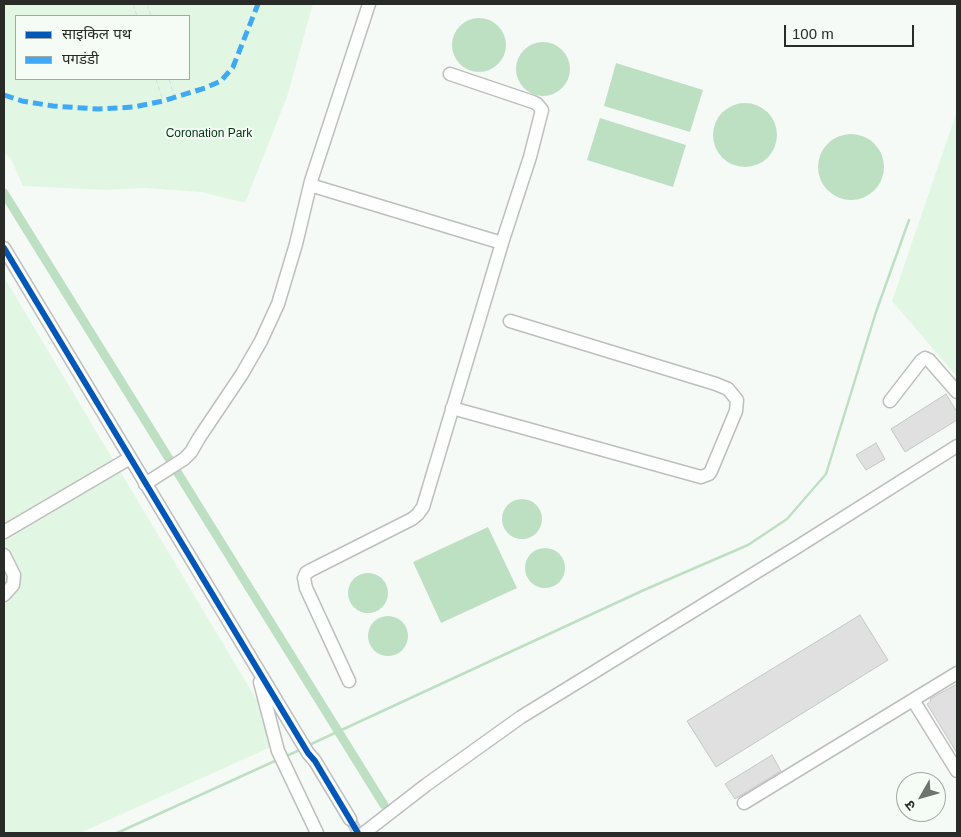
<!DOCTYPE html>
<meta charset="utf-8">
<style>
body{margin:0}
#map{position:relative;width:961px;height:837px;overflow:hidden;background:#f6faf6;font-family:Arial,"Noto Sans Devanagari",sans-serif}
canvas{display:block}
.frame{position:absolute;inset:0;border:5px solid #282b28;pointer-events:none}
.legend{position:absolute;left:15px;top:15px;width:175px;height:65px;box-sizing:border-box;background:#f4fcf5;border:1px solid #a2a8a3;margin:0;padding:6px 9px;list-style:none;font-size:15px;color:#282b28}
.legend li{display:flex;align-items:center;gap:10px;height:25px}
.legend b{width:25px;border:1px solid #a2a8a3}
.north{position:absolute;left:896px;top:772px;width:50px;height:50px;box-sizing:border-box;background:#f4fcf5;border:1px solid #a2a8a3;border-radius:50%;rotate:232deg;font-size:14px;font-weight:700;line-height:20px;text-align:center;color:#282b28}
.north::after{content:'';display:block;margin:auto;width:18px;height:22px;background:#707370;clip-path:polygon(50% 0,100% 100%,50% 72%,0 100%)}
.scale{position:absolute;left:784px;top:25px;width:130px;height:22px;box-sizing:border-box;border:2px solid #282b28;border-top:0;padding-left:6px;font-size:15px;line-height:18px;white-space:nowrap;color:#282b28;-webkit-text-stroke:4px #f4fcf5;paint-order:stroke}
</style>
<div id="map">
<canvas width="961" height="837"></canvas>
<div class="frame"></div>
<ul class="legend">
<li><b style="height:6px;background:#0057b8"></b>साइकिल पथ</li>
<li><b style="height:6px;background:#3fa9f5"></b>पगडंडी</li>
</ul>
<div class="north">उ</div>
<div class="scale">100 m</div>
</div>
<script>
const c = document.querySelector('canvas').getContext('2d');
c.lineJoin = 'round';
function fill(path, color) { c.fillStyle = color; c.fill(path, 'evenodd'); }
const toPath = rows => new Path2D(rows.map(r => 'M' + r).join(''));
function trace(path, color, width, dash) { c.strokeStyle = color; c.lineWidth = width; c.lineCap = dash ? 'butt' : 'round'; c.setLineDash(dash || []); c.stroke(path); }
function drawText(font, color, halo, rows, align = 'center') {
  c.font = font + ' Arial,sans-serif'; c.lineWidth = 4; c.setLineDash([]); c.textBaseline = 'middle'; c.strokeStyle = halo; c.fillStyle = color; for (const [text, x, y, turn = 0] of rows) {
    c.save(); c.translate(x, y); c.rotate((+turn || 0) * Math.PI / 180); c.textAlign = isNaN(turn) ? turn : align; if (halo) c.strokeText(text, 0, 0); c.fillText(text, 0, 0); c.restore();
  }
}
const green = toPath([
 [4,4,313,4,287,97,245,203,201,192,145,188,105,190,23,186,11,159,4,153],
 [16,16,189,16,189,79,16,79],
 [957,111,957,377,892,301],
 [4,277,282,742,80,833,4,833]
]);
const water = toPath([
 '452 45a27 27 0 1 1 54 0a27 27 0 1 1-54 0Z',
 '516 69a27 27 0 1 1 54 0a27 27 0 1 1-54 0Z',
 [616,63,703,90,690,132,604,106],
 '713 135a32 32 0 1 1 64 0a32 32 0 1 1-64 0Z',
 [600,118,686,145,673,187,587,160],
 '818 167a33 33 0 1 1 66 0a33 33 0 1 1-66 0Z',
 '502 519a20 20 0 1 1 40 0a20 20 0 1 1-40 0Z',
 [488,527,517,588,441,623,413,562],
 '525 568a20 20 0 1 1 40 0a20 20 0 1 1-40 0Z',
 '348 593a20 20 0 1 1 40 0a20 20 0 1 1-40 0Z',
 '368 636a20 20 0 1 1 40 0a20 20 0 1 1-40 0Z'
]);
const stream = toPath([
 [309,745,644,590,748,545,787,519,826,474,876,312,909,220],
 [284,757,302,749],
 [117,833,277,760]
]);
const canal = toPath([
 [4,193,384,805]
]);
const building = toPath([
 [946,394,957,412,957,420,905,452,891,429,946,394],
 [876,443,885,459,866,470,856,455,876,443],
 [860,615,888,660,716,767,687,721,860,615],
 [957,684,957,753,927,704,931,701,930,699,957,684],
 [772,755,781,771,735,799,725,784,772,755]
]);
const minorTunnel = toPath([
 [350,819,358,833]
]);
const path = toPath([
 [133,4,137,16],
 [147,4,151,16],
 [156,79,163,101],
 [169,79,175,98]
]);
const minor = toPath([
 [450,74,533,102,537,104,542,110,530,157,502,243],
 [310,185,502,243,423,507,418,514,412,519,311,570,306,573,304,578,306,588,349,681],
 [4,248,308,753,315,761,350,819],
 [890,401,921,361,925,358,929,360,957,392],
 [452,408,701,477,709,474,711,471,736,411,737,400,728,389,716,384,510,321],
 [145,484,184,459,191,452,199,438,242,374,261,341,278,304,296,244,311,181,369,4],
 [4,532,130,458],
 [4,555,14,575,13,585,4,595],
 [260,682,278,751,317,833],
 [913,700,957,771],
 [744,803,957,673],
 [364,833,426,785,521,717,794,549,957,446]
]);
const quiet = toPath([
 [4,95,22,101,53,106,98,109,134,107,163,101,205,88,221,81,233,67,258,4]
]);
const cycleway = toPath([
 [4,248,308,753,315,761,358,833]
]);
const parkNames = [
 ["Coronation Park",209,134]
];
fill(green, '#e1f7e3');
fill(water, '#bde0c2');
trace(stream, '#bde0c2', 2.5);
trace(canal, '#bde0c2', 9);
fill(building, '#dfe0df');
trace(building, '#c6c6c6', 1);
trace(minorTunnel, '#cdd1cd', 12, [12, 6]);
trace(minor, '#bcbfbc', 15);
trace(path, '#dcdddc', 1, [5, 2.5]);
trace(minor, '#fefefe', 12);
trace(quiet, '#3fa9f5', 5, [10, 5]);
trace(cycleway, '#0057b8', 6);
drawText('12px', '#003610', '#f4fcf5', parkNames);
</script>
